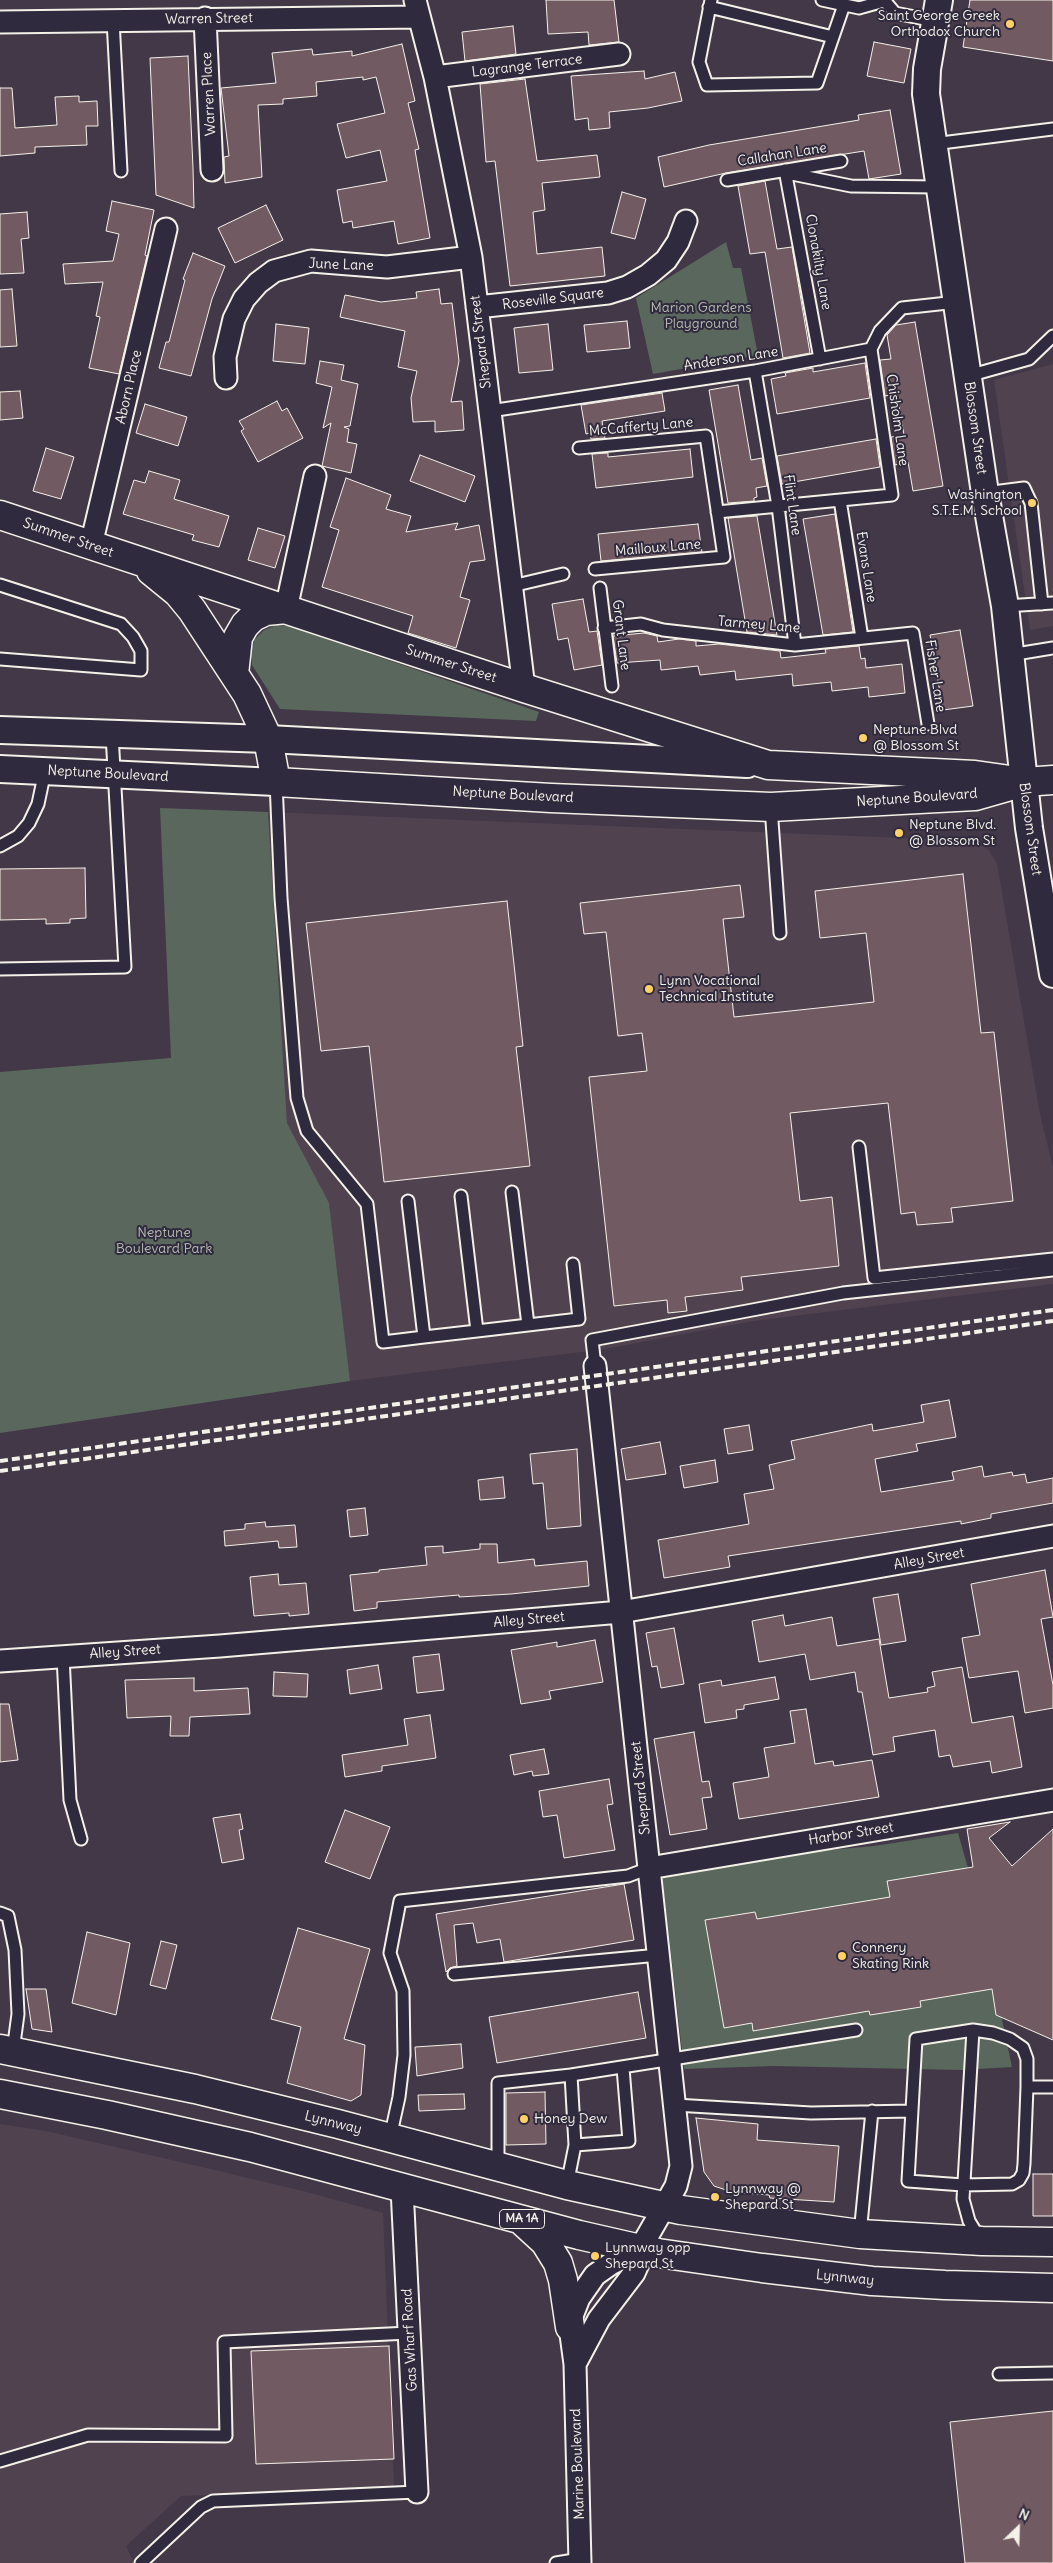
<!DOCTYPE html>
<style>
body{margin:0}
#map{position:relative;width:1053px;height:2563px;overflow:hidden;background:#433848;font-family:Delius,sans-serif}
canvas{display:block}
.north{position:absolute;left:993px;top:2503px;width:50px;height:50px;-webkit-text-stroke:4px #2f2a3d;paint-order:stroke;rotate:24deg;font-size:14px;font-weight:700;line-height:20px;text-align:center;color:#f4f1e8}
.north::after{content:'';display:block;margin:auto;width:18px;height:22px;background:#f4f1e8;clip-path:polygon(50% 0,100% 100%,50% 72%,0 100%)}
</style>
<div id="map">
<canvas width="1053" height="2563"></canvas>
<div class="north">N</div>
</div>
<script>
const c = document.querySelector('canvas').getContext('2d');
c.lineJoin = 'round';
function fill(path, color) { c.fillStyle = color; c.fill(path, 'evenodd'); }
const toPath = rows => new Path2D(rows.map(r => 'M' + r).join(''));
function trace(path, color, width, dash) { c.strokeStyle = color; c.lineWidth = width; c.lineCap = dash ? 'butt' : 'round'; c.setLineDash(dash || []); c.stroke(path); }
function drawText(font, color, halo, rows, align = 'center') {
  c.font = font + ' Delius,sans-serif'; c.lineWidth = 4; c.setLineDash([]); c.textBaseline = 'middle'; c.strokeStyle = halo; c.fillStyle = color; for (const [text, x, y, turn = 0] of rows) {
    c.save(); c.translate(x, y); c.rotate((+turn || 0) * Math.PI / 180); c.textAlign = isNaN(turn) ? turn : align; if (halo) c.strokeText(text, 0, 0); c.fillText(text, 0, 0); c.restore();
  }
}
const built = toPath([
 [1053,364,1053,626,1030,630,994,380],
 [268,812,974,841,989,850,997,864,1040,1114,1053,1167,1053,1284,753,1321,605,1349,350,1381,329,1204,287,1123],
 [0,2124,46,2131,202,2167,303,2191,383,2213,394,2487,181,2496,126,2546,134,2563,0,2563]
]);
const green = toPath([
 [726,242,733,268,741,268,758,355,653,374,636,298],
 [277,625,289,626,539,712,536,721,280,709,252,665,251,654,254,640,264,630],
 [160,808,268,812,287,1123,329,1203,350,1381,0,1433,0,1072,171,1058],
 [958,1833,976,1896,1012,2067,961,2070,774,2066,684,2069,661,1865,874,1846]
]);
const building = toPath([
 [546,0,614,0,619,42,589,45,588,32,548,34,546,0],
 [970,0,1053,0,1053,61,963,47,970,0],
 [513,26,516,54,465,61,462,32,513,26],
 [874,42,911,49,904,83,867,76,874,42],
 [402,44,415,101,408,103,419,149,415,150,430,238,398,244,394,221,353,228,352,221,343,223,337,190,387,181,380,150,346,158,337,124,385,113,376,77,363,80,363,77,316,82,317,96,283,99,283,104,258,105,262,177,225,183,224,157,229,156,221,88,276,83,272,53,312,49,313,55,352,51,352,56,402,44],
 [188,56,193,168,194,208,156,195,150,58,188,56],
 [644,71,645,79,675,72,682,101,648,108,609,112,610,128,589,130,588,118,575,120,571,76,644,71],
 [525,79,537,161,597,155,600,177,542,183,545,210,533,212,537,254,602,247,605,276,510,286,495,161,486,162,480,84,525,79],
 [0,88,12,88,15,128,57,125,55,97,79,96,79,102,97,101,98,126,86,126,87,145,35,147,35,153,0,156,0,88],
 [890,110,901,174,869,179,864,151,726,173,664,187,658,157,709,145,859,120,858,115,890,110],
 [765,181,777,249,792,247,810,353,783,358,765,252,750,254,738,186,765,181],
 [622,192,646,199,635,239,611,233,622,192],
 [112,201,154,210,145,255,147,256,119,374,89,368,100,317,96,316,103,282,65,284,63,264,113,261,119,234,106,231,112,201],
 [266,205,283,240,235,263,218,228,266,205],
 [27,212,29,238,21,239,24,273,0,274,0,214,27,212],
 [193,253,225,266,212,299,191,376,159,368,166,342,169,342,185,280,183,279,193,253],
 [12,289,17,346,0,347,0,290,12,289],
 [439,289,441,304,452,303,459,361,451,402,462,401,464,430,435,432,435,421,413,422,411,398,417,371,398,367,405,331,340,317,345,295,381,302,417,298,416,292,439,289],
 [627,321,630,348,587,352,584,325,627,321],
 [915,322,943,486,913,491,908,462,895,465,891,437,904,435,897,394,885,396,880,360,891,359,887,335,896,325,915,322],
 [276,324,309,328,305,364,273,361,276,324],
 [548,324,553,370,519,373,514,328,548,324],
 [320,361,344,365,341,380,358,384,350,426,344,427,349,429,347,442,357,444,351,473,322,466,331,423,323,428,332,387,316,383,320,361],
 [865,363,870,398,777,414,771,379,786,376,785,373,813,368,813,372,865,363],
 [738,385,751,460,762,458,767,486,756,488,757,497,754,498,754,501,728,503,709,390,738,385],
 [20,391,23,418,0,420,0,392,20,391],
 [662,393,665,411,602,421,605,438,591,439,590,433,586,434,581,405,662,393],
 [277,401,282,411,287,408,303,438,258,462,241,431,244,429,239,421,277,401],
 [145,404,187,417,178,446,136,433,145,404],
 [876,439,880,467,782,484,777,456,876,439],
 [46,448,74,457,61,499,33,491,46,448],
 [690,449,693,477,596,488,592,454,608,453,608,457,690,449],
 [420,455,475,476,465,502,410,481,420,455],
 [149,471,180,480,174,499,229,516,219,547,192,540,194,535,123,514,134,480,145,483,149,471],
 [346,478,391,495,386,509,411,516,406,532,458,523,455,530,479,525,485,560,470,562,460,597,470,600,456,648,408,633,413,616,322,587,339,530,330,527,346,478],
 [835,514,853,632,823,635,803,519,835,514],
 [757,516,777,635,747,632,728,518,757,516],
 [698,524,702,552,601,561,598,534,698,524],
 [258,528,285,536,275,568,248,560,258,528],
 [583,599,589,632,597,631,602,665,574,670,568,638,558,640,552,604,583,599],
 [960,630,973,706,943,710,930,635,960,630],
 [644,633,657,636,658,642,679,639,696,641,696,646,719,644,780,651,781,658,826,653,825,649,859,646,861,659,865,658,866,668,902,664,905,693,869,697,868,687,832,691,831,682,793,686,792,674,736,680,735,671,700,675,698,666,661,670,660,660,617,663,613,636,644,633],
 [85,868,86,918,70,919,70,923,46,924,46,919,0,920,0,869,85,868],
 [963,874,981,1033,994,1032,1013,1201,951,1208,953,1222,917,1225,915,1212,901,1214,888,1103,790,1113,800,1201,832,1197,839,1266,741,1277,743,1290,685,1297,687,1311,668,1313,667,1300,614,1306,589,1077,647,1071,642,1033,618,1036,606,932,584,934,580,903,740,885,744,917,723,919,734,1017,874,1002,866,933,820,938,815,891,963,874],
 [507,901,523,1046,516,1047,530,1166,384,1182,369,1046,321,1051,306,923,507,901],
 [949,1400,956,1437,916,1444,918,1451,875,1459,881,1492,954,1480,952,1472,982,1466,984,1477,1012,1472,1013,1476,1025,1474,1027,1483,1053,1478,1053,1503,991,1514,991,1518,961,1524,961,1521,728,1556,730,1567,664,1578,658,1540,749,1524,744,1494,774,1489,769,1465,795,1459,791,1441,872,1424,873,1431,924,1422,921,1405,949,1400],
 [749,1425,753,1450,728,1454,724,1429,749,1425],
 [660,1442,666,1474,626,1480,621,1449,660,1442],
 [577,1449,581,1526,547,1529,543,1483,533,1484,530,1454,577,1449],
 [715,1460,718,1482,684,1488,680,1466,715,1460],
 [503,1477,505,1498,480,1500,478,1480,503,1477],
 [365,1508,368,1535,350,1537,347,1510,365,1508],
 [265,1522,266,1527,295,1525,297,1547,279,1548,278,1541,225,1546,224,1531,245,1529,245,1524,265,1522],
 [480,1544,497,1544,498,1563,534,1559,535,1566,587,1561,589,1586,511,1594,459,1597,459,1595,377,1602,377,1608,354,1611,350,1575,379,1572,379,1570,427,1565,425,1547,443,1546,443,1553,480,1549,480,1544],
 [1045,1570,1053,1617,1041,1619,1053,1685,1053,1708,1025,1713,1018,1671,969,1678,962,1638,980,1635,971,1584,1045,1570],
 [278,1574,279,1585,306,1583,309,1614,289,1616,289,1613,254,1616,250,1577,278,1574],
 [898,1594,906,1641,881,1645,873,1598,898,1594],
 [783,1615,785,1626,832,1617,837,1646,879,1639,889,1698,928,1692,927,1688,935,1686,932,1672,962,1667,972,1723,1013,1716,1022,1767,992,1773,990,1761,953,1767,950,1755,939,1757,935,1730,893,1737,895,1751,873,1755,862,1692,858,1692,855,1672,810,1680,805,1654,759,1662,752,1621,783,1615],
 [674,1628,684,1684,661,1688,657,1666,652,1667,646,1633,674,1628],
 [595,1640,603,1682,549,1691,551,1699,521,1704,511,1650,557,1642,557,1647,595,1640],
 [439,1654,444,1690,417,1693,413,1657,439,1654],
 [378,1665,382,1689,350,1694,347,1670,378,1665],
 [274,1672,308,1674,307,1697,273,1696,274,1672],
 [775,1677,779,1699,744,1705,744,1709,736,1710,737,1718,705,1723,699,1684,721,1680,722,1686,775,1677],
 [194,1678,194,1691,248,1688,250,1714,190,1717,189,1736,170,1736,171,1716,127,1718,125,1680,194,1678],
 [0,1704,9,1704,18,1760,0,1762,0,1704],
 [806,1709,815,1764,833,1761,834,1766,872,1760,879,1797,739,1819,733,1783,769,1777,764,1748,795,1743,790,1711,806,1709],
 [430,1715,436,1758,382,1766,382,1771,345,1777,342,1755,408,1745,404,1719,430,1715],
 [694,1732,702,1782,709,1781,712,1797,702,1798,707,1829,670,1835,654,1739,694,1732],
 [544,1749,549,1774,533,1776,532,1771,514,1775,510,1755,544,1749],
 [609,1779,613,1804,607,1805,615,1850,564,1858,557,1815,543,1817,539,1791,609,1779],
 [345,1810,390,1827,370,1879,325,1862,345,1810],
 [240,1814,243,1829,239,1830,244,1859,222,1863,213,1818,240,1814],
 [1010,1822,989,1838,1012,1866,1053,1829,1053,2040,996,2015,992,1989,920,2001,921,2007,870,2015,869,2011,753,2031,752,2023,724,2028,705,1920,755,1912,757,1919,890,1897,887,1881,973,1867,967,1829,1010,1822],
 [624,1884,634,1940,504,1962,500,1939,477,1943,473,1923,454,1925,457,1966,450,1968,446,1972,436,1914,624,1884],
 [298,1928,370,1949,344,2039,365,2045,361,2095,351,2101,287,2083,301,2027,271,2019,298,1928],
 [87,1932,130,1943,116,2015,72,2003,87,1932],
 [161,1941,177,1945,166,1989,150,1985,161,1941],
 [26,1989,46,1989,52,2032,32,2029,26,1989],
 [638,1992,646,2038,497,2063,489,2017,638,1992],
 [461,2044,463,2068,417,2076,415,2047,461,2044],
 [545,2092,546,2144,506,2145,506,2093,545,2092],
 [464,2094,465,2109,419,2111,418,2095,464,2094],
 [696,2118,758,2124,757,2140,839,2146,834,2202,770,2198,769,2195,732,2192,714,2186,704,2172,696,2118],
 [1033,2174,1053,2174,1053,2216,1033,2216,1033,2174],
 [389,2346,394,2459,256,2464,251,2351,389,2346],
 [1053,2411,1053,2563,965,2563,950,2422,1053,2411]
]);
const service = toPath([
 [711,0,699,62,707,85,817,83,844,5],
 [822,0,859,8,884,1],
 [884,0,895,13,935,21],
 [709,7,833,37],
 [113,20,121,171],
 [933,144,1053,129],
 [785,170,820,359],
 [787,173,851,186,939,187],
 [727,180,841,161],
 [871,349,880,331,902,308,957,302],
 [755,371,778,506,795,645],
 [968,376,1029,359,1053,336],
 [490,411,755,371,871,349],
 [579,448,706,436,724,557,595,569],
 [985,493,1024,488,1031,503,1042,604],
 [840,500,862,638],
 [717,512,892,495,871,349],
 [0,585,121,624,133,637,141,651,141,670,0,659],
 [512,586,563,574],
 [600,588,612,686],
 [1005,606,1053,603],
 [604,628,641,624,663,630,795,645,913,633,928,724],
 [1010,655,1053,648],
 [276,782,281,898,297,1098,307,1131,367,1204,383,1342,424,1337,408,1201],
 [771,807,780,933],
 [0,846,18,836,29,823,38,804,45,771],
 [0,969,125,967,112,734],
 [859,1147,874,1278,1053,1259],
 [528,1325,579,1319,573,1264],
 [477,1331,528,1325,512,1192],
 [424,1337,477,1331,461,1196],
 [595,1366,592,1340,843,1293,1053,1270],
 [63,1656,70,1800,81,1839],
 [0,1913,8,1916,15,1950,18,2014,13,2051],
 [454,1974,659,1955],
 [973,2030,963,2199,969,2221,980,2239],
 [1027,2087,1024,2164,1023,2173,1019,2180,1012,2184,963,2185,908,2181,916,2039,973,2030,993,2033,1010,2039,1023,2048,1027,2059,1027,2087,1053,2087],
 [675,2105,811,2113,911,2111],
 [390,2138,399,2097,404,2055,403,1991,390,1953,400,1901,628,1876,649,1868],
 [575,2145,629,2141,623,2068],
 [498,2167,498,2083,571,2075],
 [567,2185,575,2145,571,2075,856,2030],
 [860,2234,872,2111],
 [999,2374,1053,2373],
 [0,2461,88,2435,226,2436,224,2342,409,2333],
 [141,2563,201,2507,213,2501,417,2492],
 [556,2563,580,2559]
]);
const minor = toPath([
 [415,0,435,77,471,257,524,688],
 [205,18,212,170],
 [0,22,419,17],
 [435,77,619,54],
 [477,307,608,293,627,287,648,275,666,260,678,242,686,221],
 [226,378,225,357,234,319,244,299,258,283,274,271,311,261,387,267,471,257],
 [91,545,166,229],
 [286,609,315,476],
 [0,1661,220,1646,621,1612,1053,1536],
 [649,1868,1053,1800],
 [402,2188,417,2492],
 [575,2364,599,2319,634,2273,638,2264,640,2249,676,2186,681,2166,595,1366],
 [580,2563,575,2364,570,2327,572,2316,579,2298,595,2275,612,2263,640,2249]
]);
const tertiary = toPath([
 [939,0,927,69,926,94,985,493,1005,606,1029,828,1053,974],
 [0,730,268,739,747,764],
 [0,769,276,782]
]);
const secondary = toPath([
 [0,515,524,688,768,765,975,775,1024,782],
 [151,571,178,593,192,610,247,694,268,739,276,782,551,798,771,807,975,796,1024,782,1053,780],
 [234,674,238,637,245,625,253,617,266,611,286,609]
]);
const trunk = toPath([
 [0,2049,195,2089,338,2124,567,2185,681,2210,860,2234,982,2241,1053,2242],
 [0,2094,107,2115,250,2147,579,2235,658,2253,762,2268,872,2281,945,2285,1053,2288],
 [521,2220,545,2242,558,2263,563,2280,570,2327]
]);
const rail = toPath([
 [0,1461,1053,1310],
 [0,1471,1053,1321]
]);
const markers = [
 [1010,24,5,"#ffd166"],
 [1032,503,5,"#ffd166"],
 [863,738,5,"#ffd166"],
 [899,833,5,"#ffd166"],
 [649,989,5,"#ffd166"],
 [842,1956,5,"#ffd166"],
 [524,2119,5,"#ffd166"],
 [715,2197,5,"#ffd166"],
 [595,2256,5,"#ffd166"]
];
const shields = [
 [522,2219,45]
];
const shieldNames = [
 ["MA 1A",522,2219]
];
const poiNames = [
 ["Saint George Greek",1000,16,"right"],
 ["Orthodox Church",1000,32,"right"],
 ["Washington",1022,495,"right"],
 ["S.T.E.M. School",1022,511,"right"],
 ["Neptune Blvd",873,730],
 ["@ Blossom St",873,746],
 ["Neptune Blvd.",909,825],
 ["@ Blossom St",909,841],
 ["Lynn Vocational",659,981],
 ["Technical Institute",659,997],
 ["Connery",852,1948],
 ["Skating Rink",852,1964],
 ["Honey Dew",534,2119],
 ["Lynnway @",725,2189],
 ["Shepard St",725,2205],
 ["Lynnway opp",605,2248],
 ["Shepard St",605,2264]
];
const streetNames = [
 ["Warren Street",209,19,-1],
 ["Lagrange Terrace",527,66,-7],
 ["Warren Place",209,94,-93],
 ["Callahan Lane",782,155,-9],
 ["Clonakilty Lane",818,262,80],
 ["June Lane",341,265,2],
 ["Roseville Square",553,299,-7],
 ["Shepard Street",481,342,-97],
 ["Anderson Lane",731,359,-9],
 ["Aborn Place",129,387,-77],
 ["Chisholm Lane",897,420,82],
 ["McCafferty Lane",641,427,-5],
 ["Blossom Street",975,428,82],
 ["Flint Lane",792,505,82],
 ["Summer Street",68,538,19],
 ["Mailloux Lane",658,548,-5],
 ["Evans Lane",866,567,81],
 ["Tarmey Lane",759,625,5],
 ["Grant Lane",621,635,83],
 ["Summer Street",451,664,18],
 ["Fisher Lane",935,676,81],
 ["Neptune Boulevard",108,774,3],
 ["Neptune Boulevard",513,795,3],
 ["Neptune Boulevard",917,798,-4],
 ["Blossom Street",1030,829,82],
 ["Alley Street",929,1559,-10],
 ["Alley Street",529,1620,-5],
 ["Alley Street",125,1652,-4],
 ["Shepard Street",641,1788,-96],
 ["Harbor Street",851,1834,-9],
 ["Lynnway",333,2123,14],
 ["Lynnway",845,2278,6],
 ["Gas Wharf Road",410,2340,-93],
 ["Marine Boulevard",578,2464,-92]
];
const parkNames = [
 ["Marion Gardens",701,308],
 ["Playground",701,324],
 ["Neptune",164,1233],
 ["Boulevard Park",164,1249]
];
fill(built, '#514250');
fill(green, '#5a675c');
fill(building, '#725a63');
trace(building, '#f4f1e8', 1);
trace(service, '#f4f1e8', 15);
trace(minor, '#f4f1e8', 25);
trace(tertiary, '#f4f1e8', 30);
trace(secondary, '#f4f1e8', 31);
trace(trunk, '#f4f1e8', 31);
trace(service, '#2f2a3d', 11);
trace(minor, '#2f2a3d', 21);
trace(tertiary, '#2f2a3d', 26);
trace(secondary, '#2f2a3d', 28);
trace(trunk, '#2f2a3d', 28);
trace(rail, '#f4f1e8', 4, [8, 4]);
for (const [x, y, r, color] of markers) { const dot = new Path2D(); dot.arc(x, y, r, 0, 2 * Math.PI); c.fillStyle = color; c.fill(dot); trace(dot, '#2f2a3d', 2); }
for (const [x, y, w] of shields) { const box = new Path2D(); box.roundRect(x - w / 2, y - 9.5, w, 19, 4); c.fillStyle = '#2f2a3d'; c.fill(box); trace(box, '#f4f1e8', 1); }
drawText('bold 12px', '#f4f1e8', null, shieldNames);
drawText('14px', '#f4f1e8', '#2f2a3d', poiNames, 'left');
drawText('14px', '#f4f1e8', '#2f2a3d', streetNames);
drawText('14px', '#b6bab0', '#2f2a3d', parkNames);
</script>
